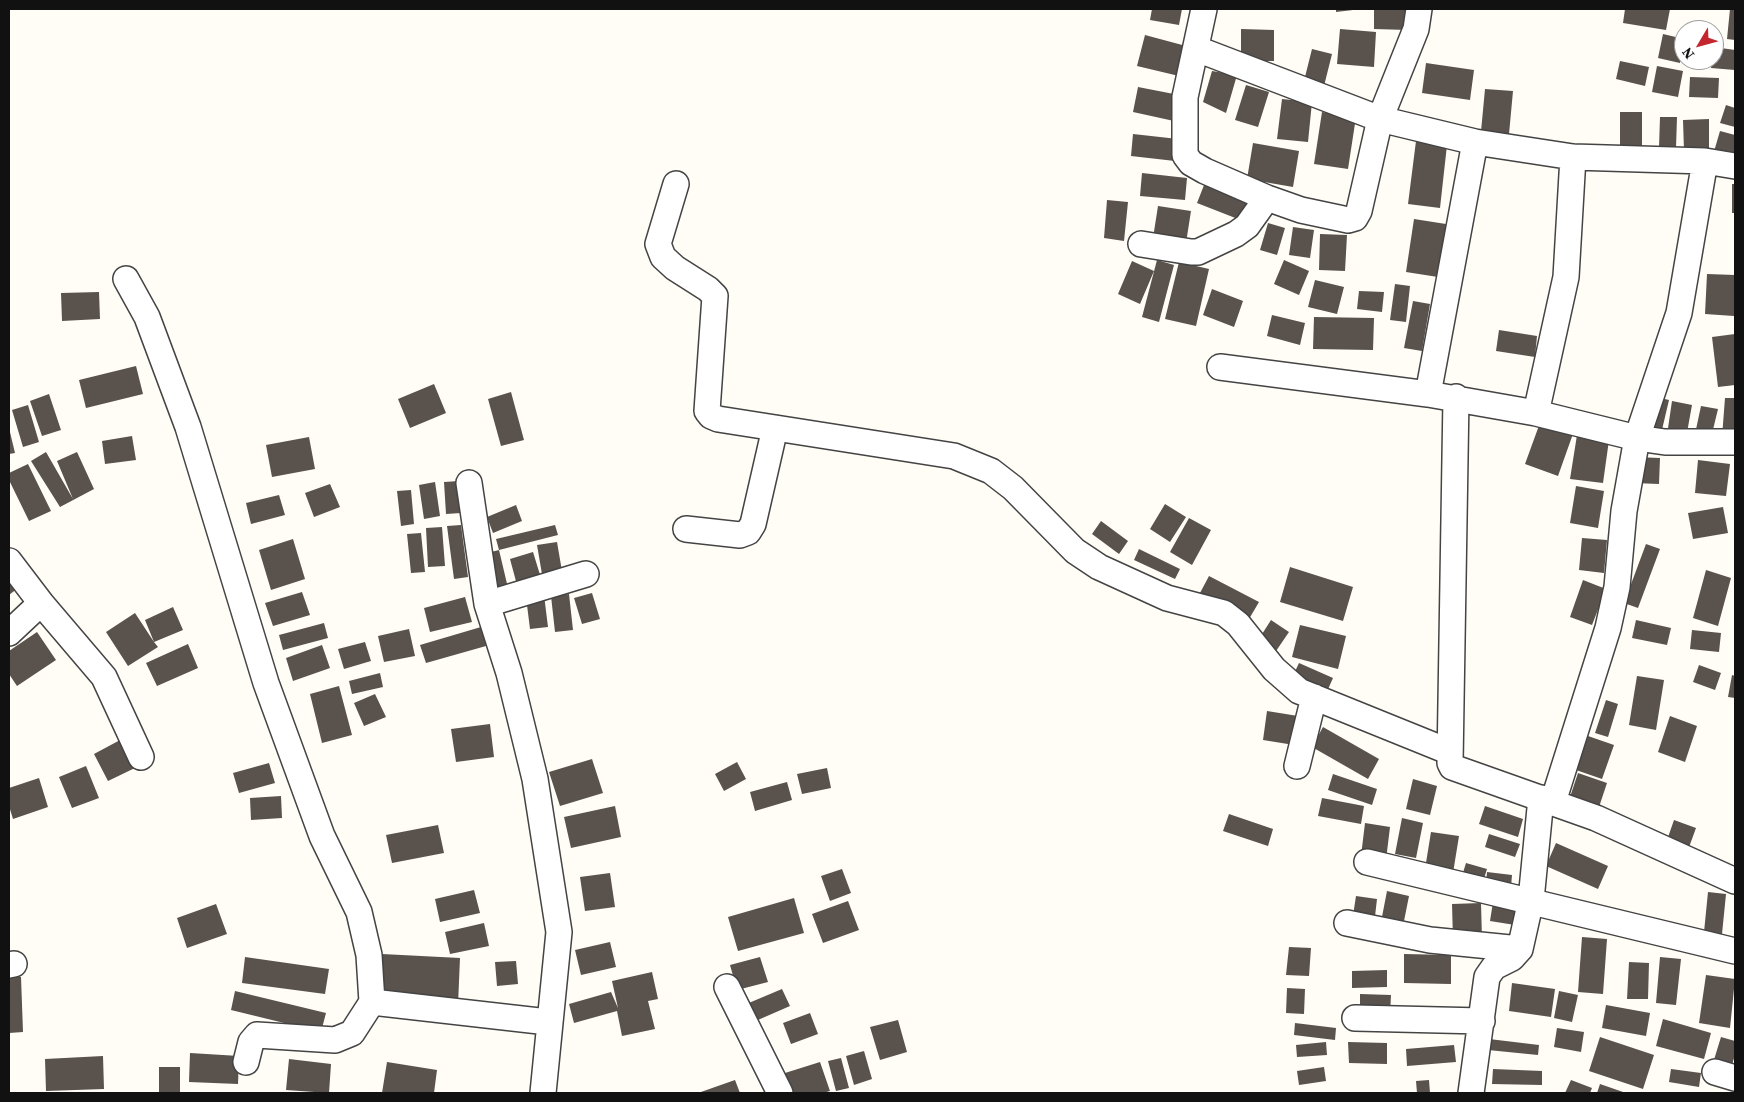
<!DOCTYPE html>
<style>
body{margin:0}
#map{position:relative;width:1744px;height:1102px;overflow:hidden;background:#fffdf5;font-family:"Source Serif 4",serif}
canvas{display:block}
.frame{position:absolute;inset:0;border:10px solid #111;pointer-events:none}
.north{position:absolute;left:1674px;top:20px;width:50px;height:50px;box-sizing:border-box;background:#fff;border:1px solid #a0a0a0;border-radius:50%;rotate:233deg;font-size:14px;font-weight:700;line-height:20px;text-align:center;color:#111}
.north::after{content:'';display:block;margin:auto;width:18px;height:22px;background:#c4262e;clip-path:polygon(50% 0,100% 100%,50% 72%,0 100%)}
</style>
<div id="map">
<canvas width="1744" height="1102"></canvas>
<div class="frame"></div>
<div class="north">N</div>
</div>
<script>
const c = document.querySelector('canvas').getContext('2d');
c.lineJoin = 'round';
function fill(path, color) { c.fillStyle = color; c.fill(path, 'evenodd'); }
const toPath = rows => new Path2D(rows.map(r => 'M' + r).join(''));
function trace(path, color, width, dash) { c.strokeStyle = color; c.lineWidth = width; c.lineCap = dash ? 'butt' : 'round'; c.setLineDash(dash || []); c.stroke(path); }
const building = toPath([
 [1152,9,1182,9,1179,25,1150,20],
 [1336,9,1353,9,1353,10,1336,12],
 [1374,9,1408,9,1408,30,1374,29],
 [1625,9,1670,9,1666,30,1623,23],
 [1730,9,1735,9,1735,40,1727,39],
 [1241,29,1274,30,1274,61,1241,61],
 [1340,29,1376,32,1374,67,1337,64],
 [1663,34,1684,39,1680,63,1658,58],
 [1145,35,1186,46,1179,76,1137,66],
 [1714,47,1735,50,1735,70,1711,68,1712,60,1714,60],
 [1312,49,1332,54,1322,94,1302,89],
 [1686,60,1707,60,1707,64],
 [1620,61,1649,67,1645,86,1616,79],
 [1426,63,1474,70,1470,100,1422,93],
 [1657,66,1683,71,1678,97,1652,92],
 [1212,71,1237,75,1226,113,1203,102],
 [1690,77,1719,78,1718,98,1689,97],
 [1246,85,1269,92,1258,127,1235,120],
 [1138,87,1179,95,1174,121,1133,112],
 [1485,89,1513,91,1508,145,1480,142],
 [1282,99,1312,102,1308,142,1277,139],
 [1726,105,1735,108,1735,127,1720,123],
 [1322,112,1356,117,1348,169,1314,164],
 [1620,112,1642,112,1642,148,1620,148],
 [1660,117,1677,117,1676,148,1659,148],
 [1709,119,1709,151,1684,151,1683,120],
 [1720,131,1735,135,1735,162,1713,155],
 [1133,134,1178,139,1175,161,1131,156],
 [1416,141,1447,145,1440,208,1408,204],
 [1253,143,1299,151,1293,187,1247,179],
 [1142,173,1187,178,1185,200,1140,196],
 [1206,180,1252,198,1243,221,1197,203],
 [1732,184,1735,184,1735,213,1732,213],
 [1107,200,1128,202,1124,241,1104,238],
 [1158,206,1191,211,1186,243,1153,238],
 [1414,219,1446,224,1438,277,1406,272],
 [1268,223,1285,228,1277,255,1260,250],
 [1293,227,1314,230,1310,258,1289,255],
 [1320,234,1347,235,1345,271,1319,270],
 [1157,260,1174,265,1159,322,1142,317],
 [1284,260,1309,271,1299,295,1274,284],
 [1132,261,1154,271,1140,304,1118,294],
 [1179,262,1209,269,1196,326,1165,319],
 [1707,274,1735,275,1734,316,1705,314],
 [1315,280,1344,287,1337,314,1308,307],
 [1395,284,1410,286,1406,322,1390,320],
 [1212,289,1243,301,1234,327,1203,315],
 [1359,291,1384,292,1382,312,1357,309],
 [99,292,100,319,62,321,61,293],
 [1413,301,1430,304,1422,351,1404,348],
 [1272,315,1305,323,1300,345,1267,336],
 [1314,317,1374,318,1373,350,1313,349],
 [1499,330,1537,336,1535,357,1496,351],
 [1735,334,1735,385,1718,387,1712,337],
 [136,366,143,394,86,408,79,380],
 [434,384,446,413,410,428,398,399],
 [511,392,524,440,501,446,488,399],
 [49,394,61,430,42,436,30,401],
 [1652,396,1669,400,1661,434,1644,430],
 [1725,398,1735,398,1735,437,1722,437],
 [1672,401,1692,405,1686,438,1667,435],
 [28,405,39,442,23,447,12,410],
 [1701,406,1718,409,1711,438,1695,434],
 [1541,420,1574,431,1558,476,1525,464],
 [9,428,15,453,9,454],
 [1577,435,1609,440,1603,483,1570,479],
 [132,436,136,460,105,464,102,441],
 [309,437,315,469,272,477,266,445],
 [46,452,73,499,57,461,77,452,94,489,60,507,31,461],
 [1635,457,1660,458,1659,484,1634,483],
 [1698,460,1730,464,1726,496,1695,493],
 [28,464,51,511,29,521,9,480,9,473],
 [459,481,461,513,446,514,444,482],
 [435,482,440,516,424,519,419,485],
 [330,484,340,507,314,517,305,493],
 [1576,486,1604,491,1598,528,1570,523],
 [411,490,414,524,401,526,397,491],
 [279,495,285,515,251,524,246,503],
 [1165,504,1186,517,1170,542,1150,529],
 [516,505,522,521,493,533,487,517],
 [1723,507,1728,533,1693,539,1688,513],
 [1189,518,1211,530,1192,565,1170,552],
 [1101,521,1128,541,1119,554,1092,534],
 [461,525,468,577,454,579,447,526],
 [555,525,558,535,499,550,496,539],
 [442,527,445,566,428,567,426,528],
 [421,533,425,572,411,573,407,534],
 [1582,538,1607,540,1604,573,1579,570],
 [293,539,305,579,271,590,259,550],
 [557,542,563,577,543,580,537,545],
 [1646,544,1660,549,1638,608,1624,603],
 [1139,549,1180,569,1175,579,1134,560],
 [499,550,508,588,493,592,483,554],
 [533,552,541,578,517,585,510,559],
 [1290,567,1353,587,1343,621,1280,602],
 [1706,570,1731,578,1718,626,1693,618],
 [9,573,18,588,9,595],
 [1209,576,1259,602,1249,619,1200,593],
 [1583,580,1606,589,1592,625,1570,617],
 [302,592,310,615,273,626,265,603],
 [592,593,600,619,582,624,574,598],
 [569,594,573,630,555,632,551,596],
 [544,595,548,627,530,629,526,597],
 [465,597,472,622,430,632,424,608],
 [173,607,183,630,154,642,158,647,128,666,106,632,135,613,154,642,145,620],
 [1271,620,1289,632,1274,654,1257,642],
 [1636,620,1671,628,1667,645,1632,638],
 [324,623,328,638,283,650,279,635],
 [1300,625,1346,636,1338,669,1292,657],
 [481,627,486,646,426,663,420,645],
 [409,629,415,656,384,662,378,636],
 [1692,630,1721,633,1719,652,1690,649],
 [37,632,56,660,17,686,9,674,9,651],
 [365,642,371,661,344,669,338,649],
 [188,644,198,668,157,686,146,663],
 [322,645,330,668,293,681,286,658],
 [1299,663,1333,678,1325,696,1291,680],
 [1699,665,1721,673,1715,690,1693,682],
 [380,673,383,687,352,694,349,681],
 [1732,675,1735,676,1735,698,1728,697],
 [1637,676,1664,680,1656,730,1629,725],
 [339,686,352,735,322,743,310,694],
 [375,694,386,717,364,726,354,703],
 [1606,700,1618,704,1608,737,1595,733],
 [1267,711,1298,716,1294,745,1263,740],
 [1670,716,1697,726,1685,762,1658,752],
 [490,724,494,757,456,762,451,729],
 [1323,727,1379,759,1368,779,1312,747],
 [1588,736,1614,745,1602,779,1576,770],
 [122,739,137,767,108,781,94,754],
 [592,759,603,793,560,806,549,772],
 [737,762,746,779,724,791,715,774],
 [269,763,275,783,239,793,233,773],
 [86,766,99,798,72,808,59,777],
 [827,768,831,788,802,794,797,774],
 [1578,773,1607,783,1598,810,1569,800],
 [1333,774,1377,789,1372,805,1328,790],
 [39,778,48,807,13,819,9,806,9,788],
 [1413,779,1437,786,1430,815,1406,809],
 [787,782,792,800,755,811,750,792],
 [281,796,282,818,251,820,250,798],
 [1322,798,1364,806,1361,824,1318,816],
 [615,806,621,837,571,848,564,817],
 [1485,806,1523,819,1518,837,1479,824],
 [1229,814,1273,829,1268,846,1223,831],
 [1402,818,1423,823,1416,858,1395,854],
 [1674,820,1696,828,1688,850,1666,843],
 [1365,823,1390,827,1386,860,1361,856],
 [438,825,444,853,392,863,386,835],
 [1431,832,1459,836,1453,873,1425,869],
 [1489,834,1520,844,1515,857,1485,847],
 [1556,843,1608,866,1598,889,1546,866],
 [1466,863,1487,869,1482,885,1461,879],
 [842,869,851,893,830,901,821,876],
 [1487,872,1512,875,1511,887,1486,884],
 [610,873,615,907,585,911,580,877],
 [474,890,480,913,440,922,435,899],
 [1387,891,1409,896,1403,926,1381,922],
 [1708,892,1726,894,1721,944,1703,942],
 [1356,896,1377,899,1374,925,1352,922],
 [794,898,804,933,738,951,728,917],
 [848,901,859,930,823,943,812,914],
 [1493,902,1517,906,1515,925,1490,921],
 [1481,903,1482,939,1453,940,1452,904],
 [216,904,227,934,187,948,177,918],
 [484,923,489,946,450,954,445,932],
 [1582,937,1607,939,1603,994,1578,992],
 [610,942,616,967,581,975,575,950],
 [1289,947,1311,948,1309,976,1286,975],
 [382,954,460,958,458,1005,380,1000],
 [1404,954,1451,955,1451,984,1404,983],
 [245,957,329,969,325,994,242,983],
 [760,957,768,982,737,990,730,965],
 [1660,957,1681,959,1676,1005,1656,1003],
 [516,961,518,984,497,986,495,962],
 [1629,962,1649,963,1648,999,1627,999],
 [1387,970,1387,987,1352,988,1352,971],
 [652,972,658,999,648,1001,655,1029,622,1036,617,1011,574,1023,569,1004,611,992,618,1008,612,981],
 [1706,975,1735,979,1730,1028,1699,1023],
 [9,977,21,977,23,1032,9,1033],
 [1512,983,1555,989,1551,1017,1509,1011],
 [1287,988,1305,989,1304,1014,1286,1013],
 [782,989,790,1006,751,1023,744,1005],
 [235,991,326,1013,321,1032,231,1010],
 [1559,991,1578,995,1572,1022,1554,1018],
 [1360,994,1391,995,1390,1015,1360,1014],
 [1606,1005,1650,1013,1646,1036,1602,1028],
 [810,1013,818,1034,791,1044,783,1023],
 [1663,1019,1711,1033,1704,1059,1656,1046],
 [898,1020,907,1052,880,1060,870,1027],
 [1295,1023,1336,1028,1335,1040,1294,1035],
 [1557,1028,1584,1032,1581,1052,1554,1047],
 [1600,1037,1654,1055,1643,1089,1589,1071],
 [1721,1037,1735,1041,1735,1055,1731,1068,1713,1063],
 [1489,1039,1539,1045,1538,1055,1488,1050],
 [1326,1042,1327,1055,1297,1057,1296,1045],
 [1348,1042,1387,1043,1387,1064,1349,1063],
 [1454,1045,1456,1062,1407,1066,1406,1049],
 [864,1051,872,1079,854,1085,846,1056],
 [190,1053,239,1056,238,1084,189,1082],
 [103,1056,104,1089,46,1091,45,1059],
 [841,1058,849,1088,836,1091,828,1061],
 [289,1059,331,1064,329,1093,286,1090],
 [387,1062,437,1070,434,1093,382,1093],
 [820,1062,830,1091,823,1093,792,1093,785,1073],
 [159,1067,180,1067,180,1093,159,1093],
 [1324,1067,1326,1081,1299,1085,1297,1071],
 [1493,1069,1542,1071,1542,1085,1492,1084],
 [1671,1069,1701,1073,1699,1087,1669,1082],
 [735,1080,740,1093,698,1093],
 [1429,1080,1430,1093,1417,1093,1416,1081],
 [1571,1080,1592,1088,1590,1093,1565,1093],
 [1600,1084,1626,1093,1597,1093]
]);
const minor = toPath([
 [1204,9,1185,97,1185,155,1191,163,1205,171,1267,198,1301,210,1348,220,1355,218,1359,211,1380,119,1416,29,1419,9],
 [1197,49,1380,119,1475,142,1573,157,1705,161,1735,166],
 [1475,142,1428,394,1536,413],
 [1573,157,1566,277,1536,413,1637,438,1665,442,1735,442],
 [676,184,658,244,663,257,675,268,708,289,715,296,707,411,711,416,718,419,954,456,991,471,1013,488,1075,551,1099,567,1167,598,1224,613,1238,624,1274,669,1299,691,1450,752],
 [1141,244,1191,252,1198,252,1236,234,1247,226,1267,198],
 [126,279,147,317,188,427,266,683,322,836,359,912,369,955,372,1002,352,1033,335,1040,257,1035,251,1042,246,1062],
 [1220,367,1428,394],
 [1456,397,1450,763,1452,767,1596,818,1735,881],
 [469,483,487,604,509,673,535,779,559,932,543,1093],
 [686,529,740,535,748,532,753,524,775,428],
 [9,561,41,603,9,633],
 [41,603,104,677,141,757],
 [487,604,586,574],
 [1297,766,1314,697],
 [1553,802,1608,628,1617,587,1624,511,1637,438,1679,313,1705,161],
 [1367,862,1735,951],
 [1347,923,1430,940,1520,949],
 [9,965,14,964],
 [727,987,780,1093],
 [372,1002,548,1022],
 [1355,1018,1482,1021],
 [1715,1072,1735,1078],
 [1471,1093,1487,977,1494,967,1512,958,1520,949,1531,900,1541,798]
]);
fill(building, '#5a524d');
trace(minor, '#444', 28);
trace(minor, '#fff', 25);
</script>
